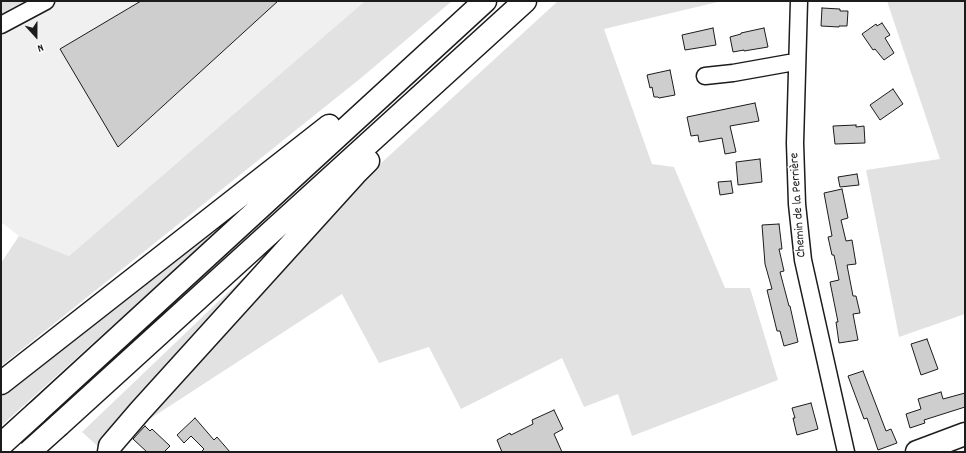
<!DOCTYPE html>
<meta charset="utf-8">
<style>
body{margin:0}
#map{position:relative;width:966px;height:453px;overflow:hidden;background:#fff;font-family:Dekko,sans-serif}
canvas{display:block}
.frame{position:absolute;inset:0;border:2px solid #1c1c1c;pointer-events:none}
.north{position:absolute;left:16px;top:16px;width:40px;height:40px;-webkit-text-stroke:3px #fff;paint-order:stroke;rotate:159deg;font-size:11px;font-weight:700;line-height:16px;text-align:center;color:#1c1c1c}
.north::after{content:'';display:block;margin:auto;width:14px;height:18px;background:#1c1c1c;clip-path:polygon(50% 0,100% 100%,50% 72%,0 100%)}
</style>
<div id="map">
<canvas width="966" height="453"></canvas>
<div class="frame"></div>
<div class="north">N</div>
</div>
<script>
const c = document.querySelector('canvas').getContext('2d');
c.lineJoin = 'round';
function fill(path, color) { c.fillStyle = color; c.fill(path, 'evenodd'); }
const toPath = rows => new Path2D(rows.map(r => 'M' + r).join(''));
function trace(path, color, width, dash) { c.strokeStyle = color; c.lineWidth = width; c.lineCap = dash ? 'butt' : 'round'; c.setLineDash(dash || []); c.stroke(path); }
function drawText(font, color, halo, rows, align = 'center') {
  c.font = font + ' Dekko,sans-serif'; c.lineWidth = 3; c.setLineDash([]); c.textBaseline = 'middle'; c.strokeStyle = halo; c.fillStyle = color; for (const [text, x, y, turn = 0] of rows) {
    c.save(); c.translate(x, y); c.rotate((+turn || 0) * Math.PI / 180); c.textAlign = isNaN(turn) ? turn : align; if (halo) c.strokeText(text, 0, 0); c.fillText(text, 0, 0); c.restore();
  }
}
const built = toPath([
 [31,1,365,1,69,256,19,236,1,222,1,17]
]);
const green = toPath([
 [1,1,31,1,1,17],
 [365,1,452,1,361,78,1,366,1,263,19,236,69,256],
 [558,1,722,1,604,29,652,164,674,167,725,288,750,288,778,380,632,436,618,394,584,407,562,358,461,409,429,347,379,363,342,294,102,450,82,432,242,279,316,231,379,165],
 [887,1,965,1,965,314,899,337,866,170,940,159],
 [242,202,245,206,1,426,1,393]
]);
const building = toPath([
 [141,1,278,1,118,147,60,49,141,1],
 [822,8,840,9,840,11,848,11,847,26,839,26,839,27,821,26,822,8],
 [882,23,890,35,885,38,894,53,884,60,875,49,873,50,862,34,876,24,877,26,882,23],
 [713,28,716,45,685,50,682,35,713,28],
 [764,28,768,47,744,51,744,50,733,52,730,37,741,34,741,33,764,28],
 [670,70,675,95,659,98,658,97,654,97,652,87,650,88,647,75,670,70],
 [893,89,903,104,880,120,870,105,893,89],
 [755,103,759,121,730,126,736,152,725,154,722,138,699,142,698,135,691,136,687,117,755,103],
 [856,125,856,127,864,126,865,143,835,144,833,126,856,125],
 [760,159,762,182,738,185,736,162,760,159],
 [857,174,859,185,840,187,838,177,857,174],
 [731,181,733,193,720,195,718,182,731,181],
 [842,189,848,218,841,220,846,241,852,240,856,264,847,265,853,296,856,296,860,313,853,314,858,340,839,343,836,322,838,322,830,282,839,280,834,255,832,255,828,237,832,236,824,193,842,189],
 [779,224,782,249,779,249,784,271,780,272,789,306,790,306,798,342,784,346,780,331,777,331,767,290,772,289,765,264,762,225,779,224],
 [927,339,938,369,921,375,911,344,927,339],
 [863,371,886,431,891,429,897,443,878,450,867,418,864,419,848,376,863,371],
 [941,392,943,399,965,393,965,407,924,420,925,423,910,428,906,414,921,409,918,399,941,392],
 [811,403,818,429,797,435,793,418,795,418,792,408,811,403],
 [554,410,563,429,554,434,562,452,502,452,497,440,510,433,511,435,533,424,532,420,554,410],
 [195,418,214,440,217,437,230,452,201,452,204,449,191,436,184,443,177,435,195,418],
 [145,426,150,431,152,429,170,446,164,452,147,452,133,439,145,426]
]);
const street = toPath([
 [799,1,795,143,797,204,803,260,846,452],
 [1,25,46,1],
 [705,76,733,73,789,63,797,63]
]);
const secondary = toPath([
 [917,452,965,434]
]);
const highway = toPath([
 [1,383,329,126],
 [36,413,485,1],
 [59,425,525,1],
 [109,452,110,446,140,411,355,174,368,161]
]);
const highwayBridge = toPath([
 [3,443,36,413],
 [29,452,59,425]
]);
const streetNames = [
 ["Chemin de la Perrière",799,205,-94]
];
fill(built, '#f0f0f0');
fill(green, '#e2e2e2');
fill(building, '#cecece');
trace(building, '#1c1c1c', 1);
trace(street, '#1c1c1c', 19);
trace(secondary, '#1c1c1c', 25);
trace(highway, '#1c1c1c', 25);
trace(street, '#fff', 16);
trace(secondary, '#fff', 22);
trace(highway, '#fff', 22);
trace(highwayBridge, '#1c1c1c', 25, []);
trace(highwayBridge, '#fff', 22);
drawText('13px', '#1c1c1c', '#fff', streetNames);
</script>
